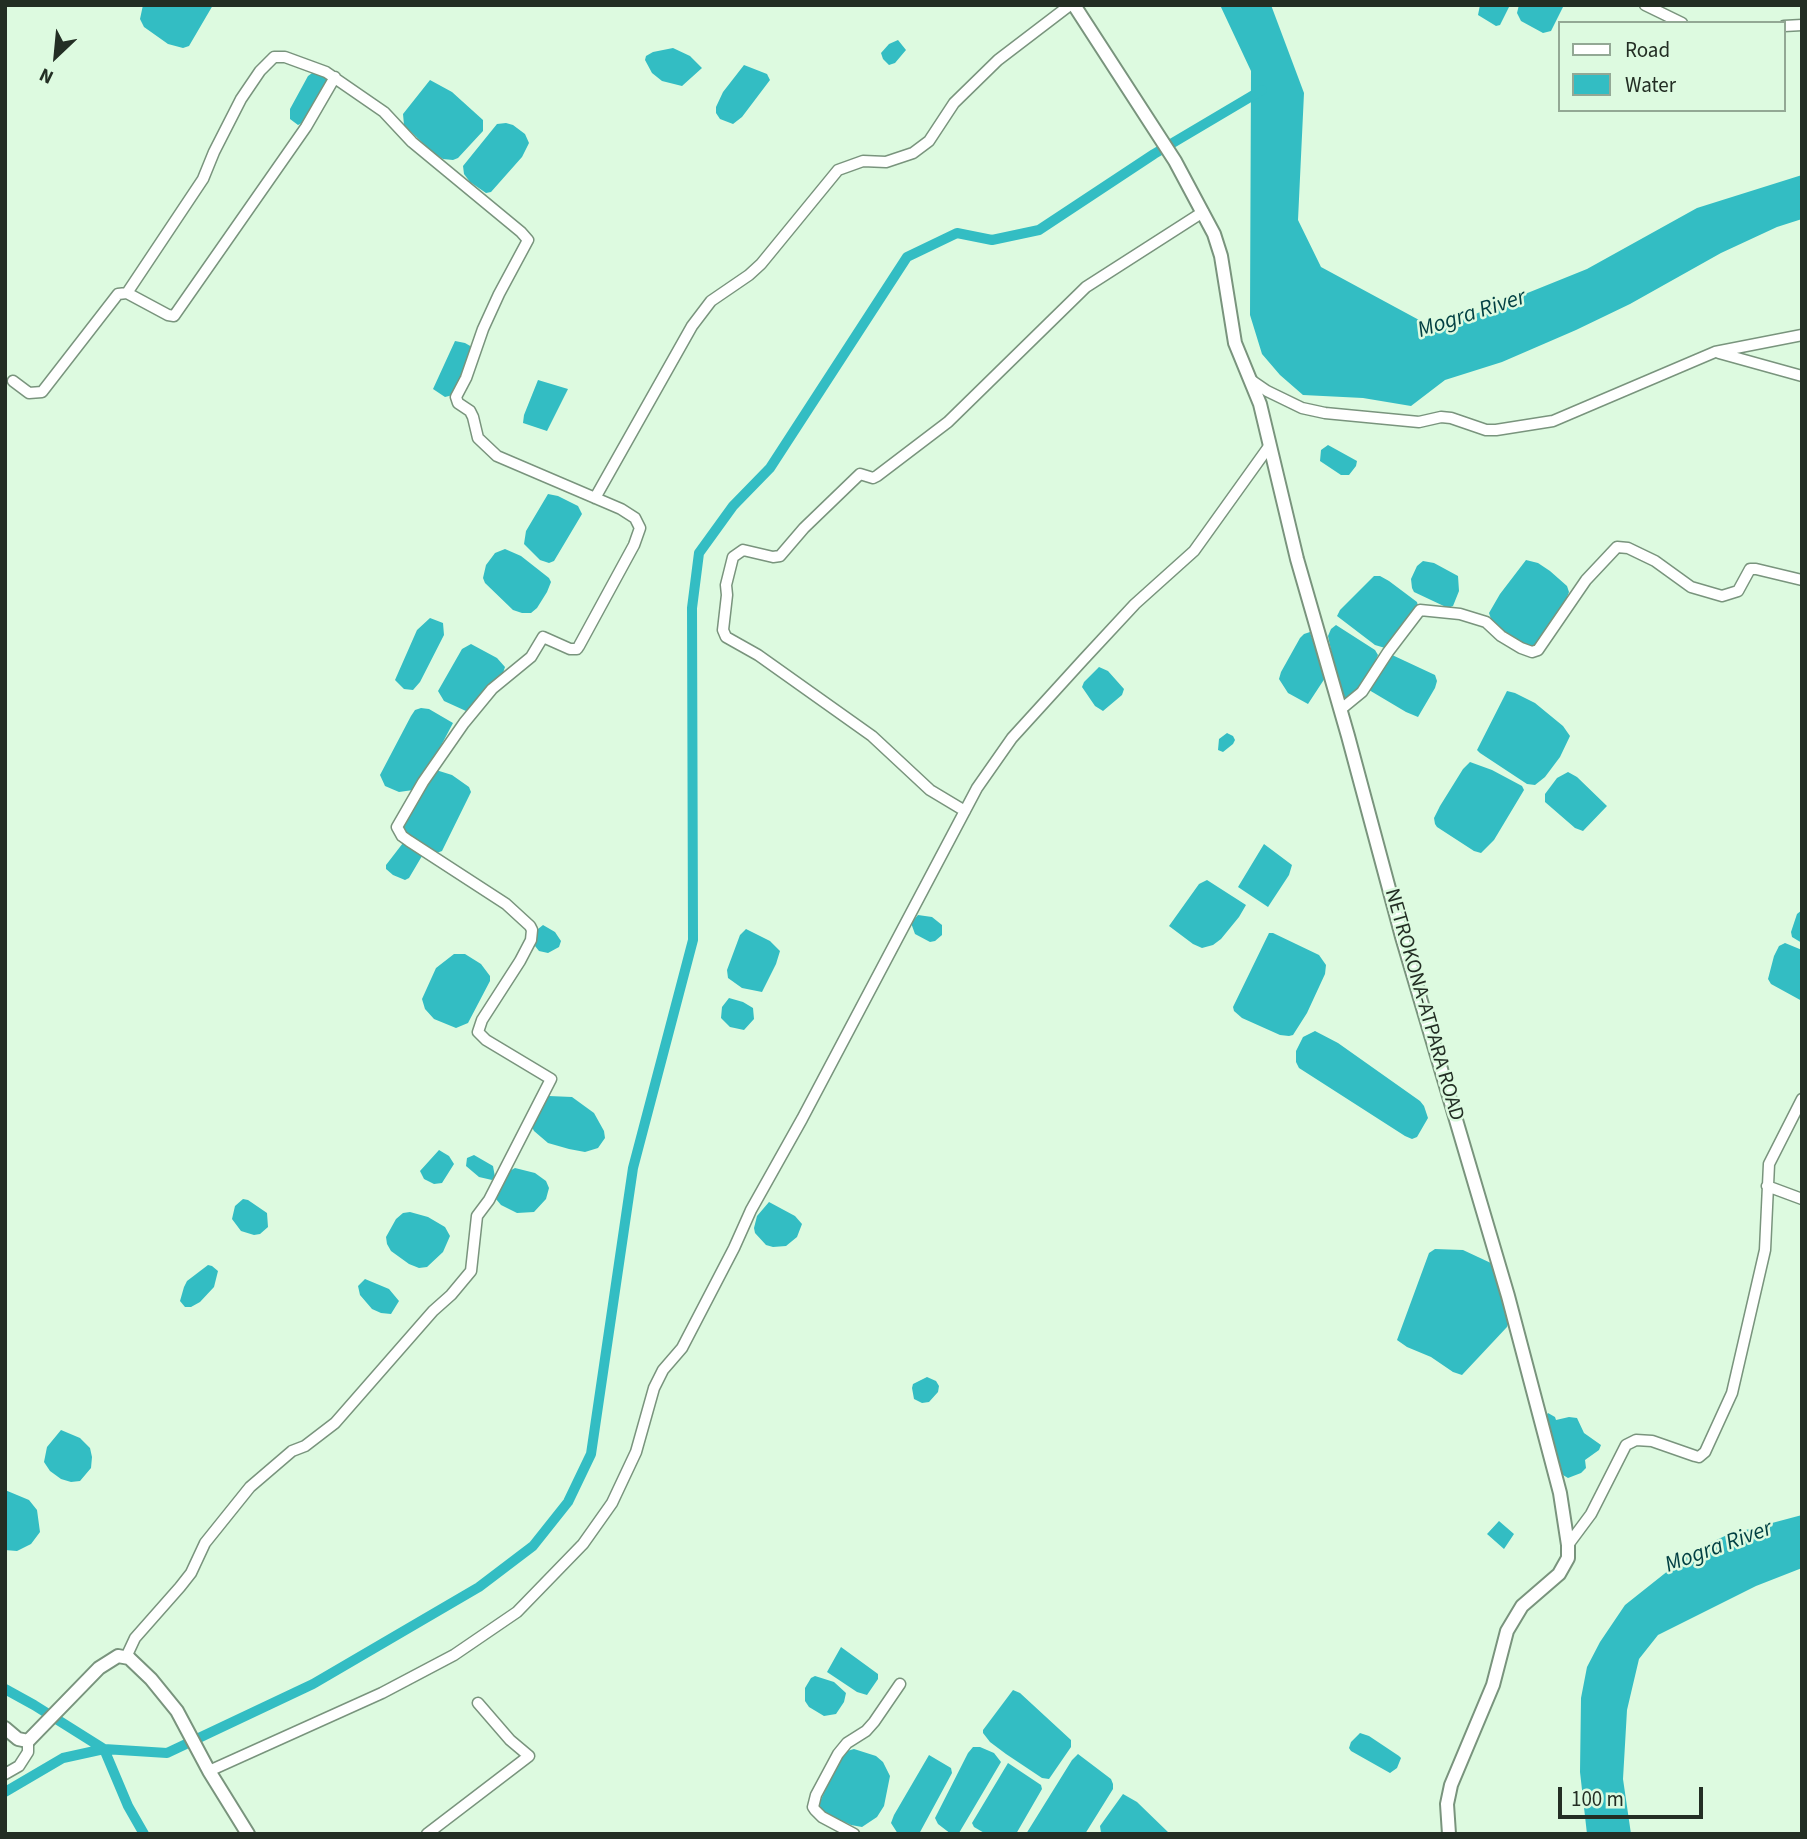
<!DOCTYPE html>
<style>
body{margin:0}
#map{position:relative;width:1807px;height:1839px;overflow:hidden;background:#ddfae0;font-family:"Source Sans 3",sans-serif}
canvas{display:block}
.frame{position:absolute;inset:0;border:7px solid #232e24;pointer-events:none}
.legend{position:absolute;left:1558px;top:21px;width:228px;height:91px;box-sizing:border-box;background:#ddfae0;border:2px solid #93a895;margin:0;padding:9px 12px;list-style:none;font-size:21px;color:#232e24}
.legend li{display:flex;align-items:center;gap:14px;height:35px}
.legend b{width:35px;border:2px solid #93a895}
.north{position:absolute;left:21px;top:21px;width:70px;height:70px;-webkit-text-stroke:5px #ddfae0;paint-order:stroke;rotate:206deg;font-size:19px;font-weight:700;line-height:28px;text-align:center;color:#232e24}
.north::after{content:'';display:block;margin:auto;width:24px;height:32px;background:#232e24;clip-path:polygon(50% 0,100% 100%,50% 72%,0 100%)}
.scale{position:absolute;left:1558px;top:1787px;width:145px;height:32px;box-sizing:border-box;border:4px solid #232e24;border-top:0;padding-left:9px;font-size:21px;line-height:24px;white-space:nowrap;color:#232e24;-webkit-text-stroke:5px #ddfae0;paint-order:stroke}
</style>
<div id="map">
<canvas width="1807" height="1839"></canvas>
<div class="frame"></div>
<ul class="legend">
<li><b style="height:9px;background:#fff"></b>Road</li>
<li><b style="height:19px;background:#33bdc3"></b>Water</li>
</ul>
<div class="north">N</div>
<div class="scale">100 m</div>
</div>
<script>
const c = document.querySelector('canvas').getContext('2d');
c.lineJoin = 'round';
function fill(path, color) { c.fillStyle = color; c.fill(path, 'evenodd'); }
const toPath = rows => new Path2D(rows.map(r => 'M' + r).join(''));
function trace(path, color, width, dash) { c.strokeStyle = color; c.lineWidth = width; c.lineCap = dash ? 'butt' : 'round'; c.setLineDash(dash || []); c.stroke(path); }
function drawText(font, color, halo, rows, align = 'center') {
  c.font = font + ' "Source Sans 3",sans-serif'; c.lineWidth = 5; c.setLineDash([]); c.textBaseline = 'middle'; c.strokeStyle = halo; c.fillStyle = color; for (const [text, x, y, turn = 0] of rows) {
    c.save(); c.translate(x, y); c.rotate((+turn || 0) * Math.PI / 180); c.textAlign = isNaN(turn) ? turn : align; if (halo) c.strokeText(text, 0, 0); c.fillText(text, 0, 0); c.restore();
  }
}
const water = toPath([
 [143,5,213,5,189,46,183,48,168,44,144,27,140,19],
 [1220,5,1271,5,1304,93,1298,220,1321,267,1432,327,1458,321,1587,269,1697,208,1802,175,1802,219,1777,227,1721,253,1630,304,1576,330,1502,362,1445,380,1411,406,1363,398,1303,395,1280,375,1262,354,1250,315,1251,71],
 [1480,5,1510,5,1500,25,1496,26,1478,15],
 [1519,5,1564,5,1551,31,1543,33,1521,21,1517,13],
 [898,40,906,50,895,63,889,65,883,59,881,53,889,44],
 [673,48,690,56,702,68,682,86,662,81,652,73,645,60,646,56,653,52],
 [744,65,767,74,770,80,742,117,733,124,720,119,716,113,716,107,723,92],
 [315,71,329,80,306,121,298,125,290,119,290,109,308,76],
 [430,80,452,92,483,120,483,131,458,158,453,160,443,159,433,153,404,125,403,114],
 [506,123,513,125,525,134,529,143,522,157,491,192,486,193,470,182,464,174,463,166,497,124],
 [455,341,465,343,472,347,474,352,453,395,445,397,433,389],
 [538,380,568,389,547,431,523,423,524,415],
 [1328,445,1357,461,1356,466,1349,475,1341,475,1320,461,1321,450],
 [548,494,558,496,578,506,582,514,554,561,549,563,540,560,524,544,526,531],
 [505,549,521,556,549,578,551,582,547,592,537,608,531,613,522,613,513,610,485,583,483,578,486,565,495,553],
 [1526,560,1538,563,1550,571,1567,586,1569,592,1565,603,1533,649,1514,640,1492,622,1489,613,1500,594],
 [1423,561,1434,563,1458,576,1459,591,1453,606,1448,608,1414,592,1412,588,1411,579,1417,566],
 [1374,576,1380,576,1389,581,1417,602,1418,606,1385,648,1375,645,1337,616,1340,610],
 [430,618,443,623,444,635,420,682,413,690,404,689,395,680,417,630],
 [1336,625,1375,650,1378,655,1365,684,1346,701,1341,696,1328,636,1331,629],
 [1310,632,1325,678,1308,704,1288,693,1279,679,1281,672,1300,638,1304,634],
 [471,644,497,658,505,667,502,676,472,710,466,711,444,701,438,691,462,649],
 [1390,654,1435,675,1437,681,1435,688,1418,717,1406,712,1369,690,1369,687],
 [1099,667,1108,671,1124,689,1122,695,1103,711,1095,706,1082,687,1084,682],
 [1507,691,1515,693,1535,703,1563,726,1570,736,1560,757,1545,777,1535,785,1527,784,1480,753,1477,750],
 [421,708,429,709,453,723,434,759,413,790,399,792,385,786,380,775,411,716,415,710],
 [1227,733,1233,736,1235,740,1233,744,1223,752,1218,750,1219,739],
 [1470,762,1492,770,1522,786,1524,790,1494,840,1481,853,1474,851,1437,827,1435,824,1434,818,1440,806,1463,769],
 [436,770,452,775,469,787,471,792,442,851,434,854,404,836,399,827],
 [1568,772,1577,777,1607,806,1583,831,1575,828,1545,802,1545,794,1557,778],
 [403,843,422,856,409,878,405,880,393,875,386,869,386,865],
 [1264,844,1292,865,1289,875,1268,907,1238,887],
 [1207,880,1246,905,1239,917,1221,939,1213,945,1202,948,1193,944,1169,926,1199,884],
 [1802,910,1802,943,1792,937,1791,932,1797,914],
 [918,915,932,917,942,925,942,935,935,941,930,942,915,934,911,923],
 [543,925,555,932,561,941,559,947,548,953,539,951,535,946,538,929],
 [746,929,770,941,780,951,776,964,762,992,742,988,728,978,727,970,740,935],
 [1269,933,1273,933,1319,955,1326,965,1325,974,1307,1013,1293,1035,1289,1036,1280,1035,1242,1018,1234,1011,1233,1007],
 [1785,943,1802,950,1802,1001,1771,984,1768,979,1774,956,1779,946],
 [454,954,465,954,481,964,490,976,490,981,468,1023,456,1028,434,1019,425,1009,422,999,436,968],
 [729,998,743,1002,753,1008,754,1019,744,1030,730,1027,721,1018,722,1007],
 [1315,1031,1338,1043,1420,1101,1424,1106,1428,1118,1417,1137,1412,1139,1405,1136,1299,1068,1296,1062,1296,1051,1303,1037],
 [549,1096,572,1097,594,1113,604,1131,605,1138,598,1148,585,1152,569,1149,548,1143,534,1131,531,1125,545,1098],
 [439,1150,449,1156,454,1164,442,1183,434,1184,424,1179,420,1171],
 [474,1155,493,1166,495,1177,492,1180,479,1177,466,1166,467,1158],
 [515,1168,535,1173,546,1181,549,1188,546,1199,534,1212,517,1213,501,1205,496,1199,506,1173],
 [243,1199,248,1200,267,1213,268,1227,260,1234,254,1235,241,1231,232,1219,235,1206],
 [769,1202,795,1216,802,1224,797,1237,786,1246,773,1247,766,1245,755,1233,754,1228,757,1216],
 [410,1212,428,1217,445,1227,450,1236,443,1252,427,1267,419,1268,409,1264,391,1251,387,1244,386,1237,396,1219,403,1213],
 [1435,1249,1463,1250,1493,1264,1510,1319,1507,1327,1462,1375,1453,1372,1431,1357,1407,1347,1397,1340,1429,1253],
 [208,1265,212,1266,218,1271,214,1287,200,1302,191,1307,185,1307,180,1301,184,1287,187,1281],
 [365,1279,389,1289,399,1301,391,1314,381,1313,372,1309,360,1295,358,1286],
 [927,1377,936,1381,939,1386,938,1392,929,1402,922,1403,914,1399,912,1388,913,1384],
 [1548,1413,1555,1417,1556,1420,1569,1417,1577,1418,1584,1433,1601,1445,1599,1450,1585,1460,1586,1468,1581,1473,1568,1478,1563,1475,1555,1456,1545,1417],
 [61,1430,80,1438,90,1448,92,1457,91,1468,80,1481,71,1482,61,1479,50,1471,44,1462,47,1447],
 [5,1490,29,1500,37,1510,40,1532,31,1544,17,1551,5,1550],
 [1802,1515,1802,1568,1756,1586,1658,1635,1639,1659,1627,1710,1623,1779,1631,1834,1587,1834,1580,1772,1581,1698,1587,1667,1600,1642,1625,1605,1693,1551,1727,1535],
 [1499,1521,1514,1534,1504,1549,1487,1534],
 [841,1647,878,1674,878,1679,867,1695,857,1692,827,1672],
 [815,1676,834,1682,846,1693,844,1702,836,1714,824,1716,809,1707,805,1701,805,1688,811,1678],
 [1013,1690,1020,1693,1071,1740,1071,1747,1049,1779,1042,1778,1006,1754,990,1742,983,1733,983,1730],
 [1360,1733,1369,1736,1399,1756,1401,1758,1397,1768,1390,1773,1351,1751,1349,1748,1351,1742],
 [973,1747,980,1747,994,1753,1001,1762,959,1833,951,1834,938,1824,935,1818,968,1753],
 [854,1749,876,1756,883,1762,890,1776,884,1806,877,1817,862,1827,851,1825,827,1814,822,1811,819,1804,839,1759,847,1751],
 [1078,1754,1111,1779,1113,1784,1113,1789,1085,1834,1026,1834,1072,1760],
 [929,1755,951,1768,952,1773,919,1834,898,1834,891,1823,894,1815],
 [1008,1763,1041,1785,1042,1789,1016,1834,986,1834,974,1827,972,1823],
 [1123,1794,1137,1802,1170,1834,1101,1833,1100,1826]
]);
const canal = toPath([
 [5,1689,34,1705,104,1749,128,1806,144,1834],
 [5,1792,63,1758,104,1749,167,1753,313,1684,479,1587,533,1546,568,1502,591,1454,633,1168,693,940,692,608,699,553,733,506,770,468,907,257,957,233,992,240,1039,230,1154,154,1262,90]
]);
const minor = toPath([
 [1645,5,1682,23],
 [1784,26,1802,25],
 [127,293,203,179,214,152,241,99,260,71,274,57,285,57,326,72,384,112,412,142,521,232,528,240,499,294,483,329,466,378,456,397,458,403,470,411,473,417,478,438,497,456,621,509,635,518,640,528,634,545,579,646,577,649,570,649,543,637,531,657,492,689,464,723,423,782,397,827,402,836,409,841,506,904,530,926,532,930,531,940,520,961,482,1020,478,1032,486,1040,551,1079,489,1200,477,1216,471,1271,451,1295,433,1311,335,1423,305,1446,292,1451,250,1487,205,1543,191,1573,180,1587,135,1638,128,1653,129,1658],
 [1719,353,1802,376],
 [1251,380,1267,391,1302,408,1325,413,1419,422,1441,417,1451,418,1486,430,1496,430,1553,421,1715,352,1802,335],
 [13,381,29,393,42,392,118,294,127,293,168,315,174,316,306,127,335,77],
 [595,498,692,326,711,301,749,275,761,264,838,170,863,161,886,162,913,153,929,141,954,103,998,60,1070,5],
 [1340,710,1362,692,1388,652,1420,610,1460,614,1486,622,1501,636,1521,648,1532,652,1538,650,1586,580,1617,547,1628,548,1655,561,1691,587,1722,596,1738,591,1750,569,1756,569,1802,580],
 [965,811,930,790,872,736,758,655,726,637,723,630,727,595,726,585,733,557,743,550,773,557,780,556,804,528,860,474,873,478,877,476,948,422,1086,287,1203,212],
 [1767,1186,1802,1199],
 [1568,1545,1591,1514,1626,1445,1636,1440,1652,1441,1695,1456,1699,1457,1705,1452,1732,1393,1765,1250,1769,1164,1802,1099],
 [209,1771,382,1693,454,1655,517,1612,583,1544,612,1503,636,1452,654,1388,663,1370,682,1348,734,1248,751,1210,802,1119,977,788,1012,738,1083,660,1135,604,1194,551,1270,445],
 [5,1774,19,1766,28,1752,28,1741],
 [427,1834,529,1756,510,1740,478,1703],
 [854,1834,822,1817,815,1810,813,1807,816,1795,838,1754,847,1743,866,1731,874,1722,900,1684]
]);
const tertiary = toPath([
 [1074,5,1175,161,1214,234,1221,256,1235,343,1260,404,1297,559,1348,736,1402,937,1508,1296,1560,1493,1568,1545,1568,1558,1559,1574,1522,1606,1507,1631,1493,1685,1451,1785,1447,1804,1449,1834],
 [5,1728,18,1739,28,1741,99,1668,118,1656,129,1658,151,1679,177,1711,209,1771,248,1834]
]);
const streetNames = [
 ["NETROKONA-ATPARA ROAD",1423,1005,74]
];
const waterNames = [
 ["Mogra River",1472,315,-18],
 ["Mogra River",1719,1548,-20]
];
fill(water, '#33bdc3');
trace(canal, '#33bdc3', 10);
trace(minor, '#79947d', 13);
trace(tertiary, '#79947d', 16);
trace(minor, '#fff', 10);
trace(tertiary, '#fff', 12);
drawText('21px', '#232e24', '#ddfae0', streetNames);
drawText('italic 23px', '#003f42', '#ddfae0', waterNames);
</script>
